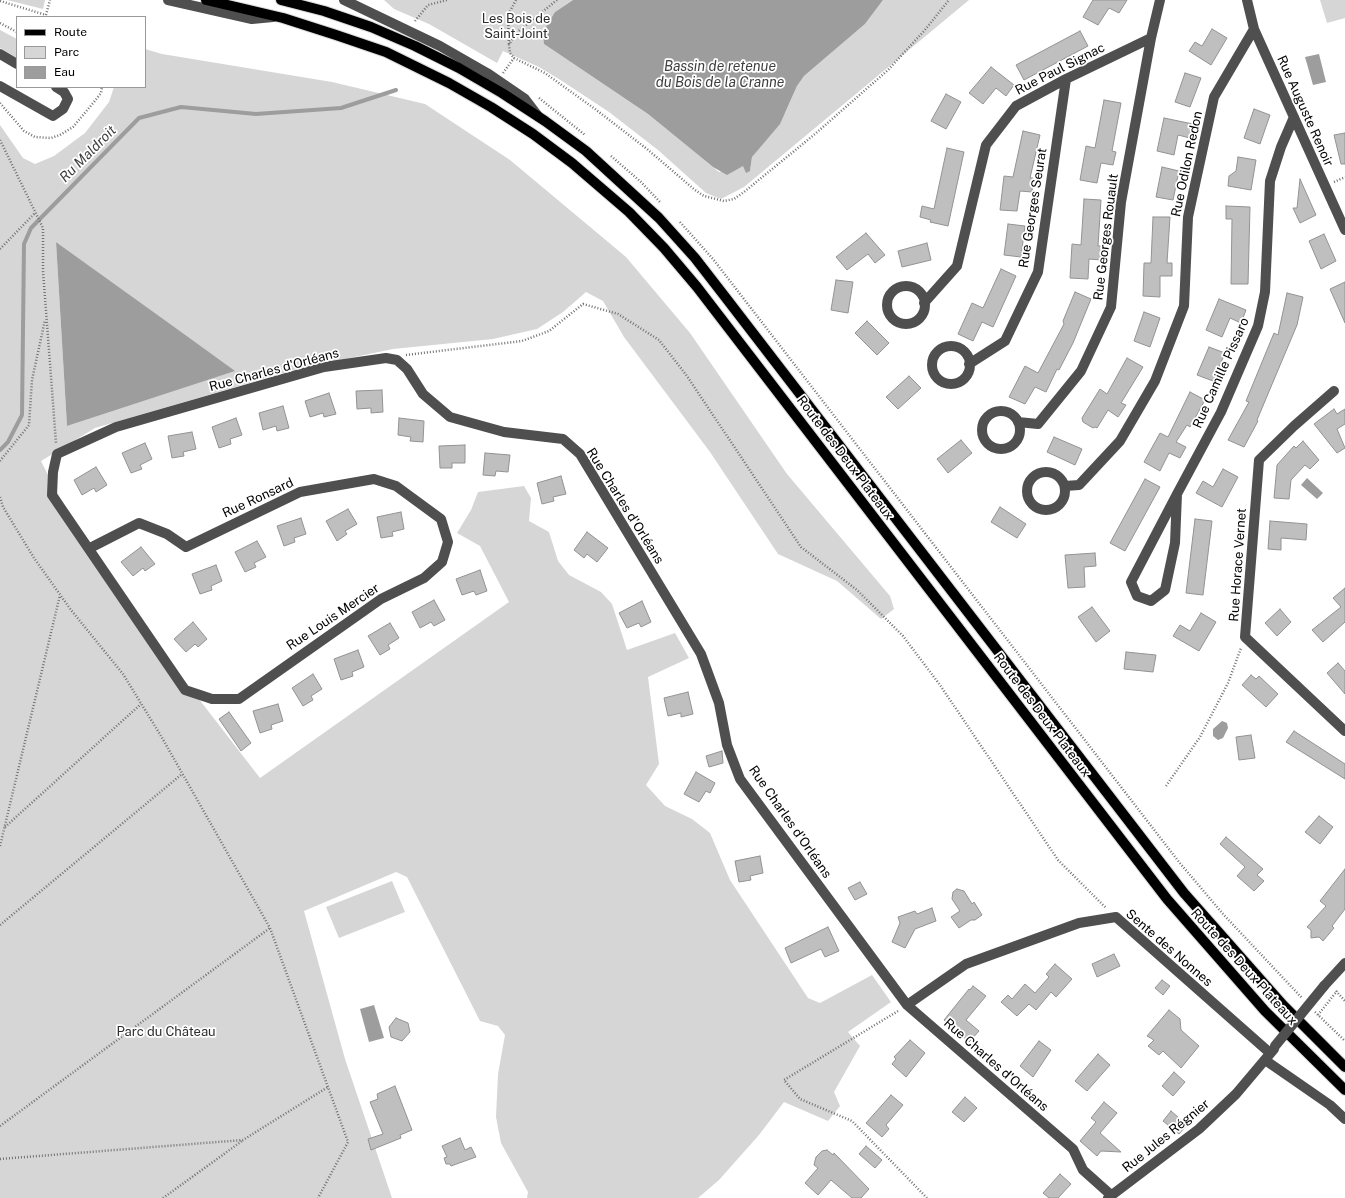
<!DOCTYPE html>
<meta charset="utf-8">
<style>
body{margin:0}
#map{position:relative;width:1345px;height:1198px;overflow:hidden;background:#fff;font-family:"Public Sans",sans-serif}
canvas{display:block}
.legend{position:absolute;left:16px;top:16px;width:130px;height:72px;box-sizing:border-box;background:#fff;border:1px solid #999;margin:0;padding:5px 7px;list-style:none;font-size:12px;color:#000}
.legend li{display:flex;align-items:center;gap:8px;height:20px}
.legend b{width:20px;border:1px solid #999}
</style>
<div id="map">
<canvas width="1345" height="1198"></canvas>
<ul class="legend">
<li><b style="height:5px;background:#000"></b>Route</li>
<li><b style="height:11px;background:#d6d6d6"></b>Parc</li>
<li><b style="height:11px;background:#9d9d9d"></b>Eau</li>
</ul>
</div>
<script>
const c = document.querySelector('canvas').getContext('2d');
c.lineJoin = 'round';
function fill(path, color) { c.fillStyle = color; c.fill(path, 'evenodd'); }
const toPath = rows => new Path2D(rows.map(r => 'M' + r).join(''));
function trace(path, color, width, dash) { c.strokeStyle = color; c.lineWidth = width; c.lineCap = dash ? 'butt' : 'round'; c.setLineDash(dash || []); c.stroke(path); }
function drawText(font, color, halo, rows, align = 'center') {
  c.font = font + ' "Public Sans",sans-serif'; c.lineWidth = 3.5; c.setLineDash([]); c.textBaseline = 'middle'; c.strokeStyle = halo; c.fillStyle = color; for (const [text, x, y, turn = 0] of rows) {
    c.save(); c.translate(x, y); c.rotate((+turn || 0) * Math.PI / 180); c.textAlign = isNaN(turn) ? turn : align; if (halo) c.strokeText(text, 0, 0); c.fillText(text, 0, 0); c.restore();
  }
}
const green = toPath([
 [7,0,45,0,43,9],
 [384,0,573,0,555,12,544,44,648,114,719,172,743,166,750,171,752,157,785,113,797,86,804,76,865,24,883,0,969,0,744,187,721,199,706,193,658,150,609,112,562,81,539,67,503,51,497,63,429,24,394,9],
 [1320,0,1345,0,1345,18,1327,23],
 [0,30,17,39,17,58,0,48],
 [145,49,162,54,332,82,425,104,510,160,626,257,690,333,787,474,890,596,894,609,881,619,837,581,778,554,710,452,624,337,603,301,586,292,563,312,537,329,493,339,393,349,297,369,95,428,41,461,53,485,103,575,260,778,509,602,480,546,457,533,471,510,478,492,524,486,531,498,529,521,549,532,558,561,569,575,601,592,612,604,627,650,675,633,689,658,648,677,659,764,646,785,665,806,692,819,710,833,730,880,808,998,820,1003,872,975,891,1002,848,1032,860,1046,834,1092,840,1106,828,1121,784,1102,759,1135,719,1180,698,1198,527,1198,528,1192,501,1143,496,1117,498,1074,505,1035,498,1026,480,1021,407,877,396,872,304,911,345,1059,392,1198,0,1198,0,125,23,158,35,164,54,156,85,133,109,102,114,87,145,87],
 [56,242,234,371,67,426],
 [392,881,405,912,339,938,326,907]
]);
const water = toPath([
 [573,0,883,0,865,24,804,76,797,86,780,124,752,157,750,171,746,173,743,166,727,175,713,167,648,114,544,44,543,32,555,12],
 [1319,54,1326,82,1313,85,1305,57],
 [56,242,177,329,235,371,67,426],
 [1307,478,1323,493,1317,499,1301,485],
 [1222,721,1227,723,1228,728,1223,738,1218,740,1213,736,1213,729],
 [374,1005,384,1038,369,1042,360,1009]
]);
const stream = toPath([
 [0,450,8,442,22,415,24,244,31,228,139,118,181,107,256,114,341,108,396,90]
]);
const building = toPath([
 [1093,0,1127,0,1119,13,1109,8,1098,25,1083,17,1093,0],
 [1212,29,1227,38,1211,65,1189,51,1195,42,1202,46,1212,29],
 [1080,31,1088,46,1024,80,1016,65,1080,31],
 [991,67,1014,85,1006,96,996,88,983,104,969,93,991,67],
 [1185,73,1201,78,1190,107,1175,102,1185,73],
 [946,94,961,102,946,129,931,121,946,94],
 [1104,100,1121,103,1112,151,1116,152,1113,165,1101,163,1097,183,1080,180,1086,146,1095,148,1104,100],
 [1254,109,1270,115,1260,144,1244,138,1254,109],
 [1164,118,1193,124,1190,138,1178,135,1174,155,1157,151,1164,118],
 [1023,131,1040,135,1030,178,1033,178,1032,192,1020,191,1017,211,1000,210,1004,176,1013,177,1023,131],
 [1345,133,1345,164,1341,164,1334,135,1345,133],
 [947,148,964,152,948,226,930,222,931,220,920,217,922,206,934,209,947,148],
 [1238,157,1256,160,1251,190,1228,186,1229,176,1236,171,1238,157],
 [1162,167,1179,171,1173,200,1156,197,1162,167],
 [1300,179,1316,215,1300,223,1293,208,1297,208,1300,179],
 [1084,199,1101,200,1098,246,1102,246,1101,260,1089,259,1088,279,1070,278,1072,244,1081,245,1084,199],
 [1226,206,1250,207,1248,284,1231,284,1232,219,1226,219,1226,206],
 [1153,217,1170,217,1167,263,1172,263,1172,276,1160,276,1160,297,1143,296,1144,263,1151,263,1153,217],
 [1008,224,1025,226,1021,257,1004,255,1008,224],
 [866,233,885,255,875,263,868,254,847,270,836,257,866,233],
 [1324,234,1336,261,1321,269,1309,241,1324,234],
 [927,243,931,260,902,267,898,251,927,243],
 [1001,269,1016,276,993,327,982,322,973,341,958,334,972,303,983,308,1001,269],
 [836,280,853,282,848,313,831,310,836,280],
 [1345,282,1345,323,1330,289,1345,282],
 [1075,292,1091,299,1073,343,1059,370,1057,369,1046,392,1035,387,1025,404,1009,397,1025,366,1038,373,1064,324,1063,321,1075,292],
 [1287,293,1303,297,1297,325,1257,420,1258,421,1244,447,1228,440,1249,402,1246,401,1274,333,1278,335,1287,293],
 [1219,299,1246,310,1241,323,1230,318,1222,337,1206,330,1219,299],
 [1144,312,1160,318,1150,347,1134,341,1144,312],
 [867,321,889,343,877,355,855,333,867,321],
 [1209,347,1225,353,1213,381,1197,375,1209,347],
 [1127,358,1143,367,1121,403,1126,405,1118,417,1108,410,1097,428,1095,427,1093,428,1083,422,1082,418,1100,389,1107,394,1127,358],
 [909,376,921,388,898,409,886,397,909,376],
 [382,390,383,412,371,413,371,408,357,409,356,391,382,390],
 [1190,392,1205,400,1190,427,1187,425,1176,442,1186,447,1180,458,1169,453,1160,471,1144,462,1160,433,1168,437,1190,392],
 [329,393,336,414,324,417,323,413,310,417,305,401,329,393],
 [283,406,289,428,277,431,276,426,263,430,259,413,283,406],
 [1334,409,1337,414,1345,409,1345,424,1337,429,1345,448,1337,453,1314,424,1334,409],
 [236,418,242,435,230,439,231,444,219,448,212,427,236,418],
 [399,418,424,421,423,442,410,441,411,437,398,435,399,418],
 [192,432,196,449,183,452,184,456,172,458,168,436,192,432],
 [1054,437,1082,449,1075,465,1047,452,1054,437],
 [961,440,972,453,948,473,937,459,961,440],
 [1303,441,1319,460,1310,469,1305,465,1291,480,1289,499,1274,498,1277,465,1294,446,1296,448,1303,441],
 [145,443,152,459,140,465,142,469,131,473,122,453,145,443],
 [465,445,465,463,452,463,452,468,440,468,439,446,465,445],
 [485,453,510,455,508,472,496,471,495,476,483,475,485,453],
 [96,467,107,485,96,492,94,488,82,495,74,480,96,467],
 [1223,469,1238,477,1222,507,1196,493,1203,481,1213,487,1223,469],
 [561,476,566,494,553,497,554,501,542,504,537,483,561,476],
 [1145,479,1160,487,1125,551,1110,543,1145,479],
 [1000,507,1026,524,1017,538,991,522,1000,507],
 [348,509,357,524,345,531,347,534,337,541,326,521,348,509],
 [401,512,404,529,392,532,393,536,381,538,377,517,401,512],
 [301,518,306,534,294,538,295,542,284,546,277,526,301,518],
 [1195,519,1212,521,1203,595,1186,593,1195,519],
 [1270,521,1307,524,1306,540,1281,538,1281,550,1268,549,1270,521],
 [587,532,608,548,597,562,587,554,584,558,574,550,587,532],
 [257,541,266,557,254,563,256,567,245,572,235,552,257,541],
 [141,547,155,564,145,571,143,568,133,576,121,562,141,547],
 [1095,553,1096,566,1084,567,1085,587,1068,588,1065,555,1095,553],
 [216,565,222,581,211,586,212,590,200,594,192,574,216,565],
 [480,570,487,591,476,595,474,591,462,595,456,579,480,570],
 [1345,588,1345,622,1323,642,1312,630,1341,607,1333,598,1345,588],
 [434,600,445,620,434,626,431,622,420,628,412,612,434,600],
 [642,601,651,622,641,627,639,623,627,628,619,613,642,601],
 [1092,607,1110,631,1096,642,1078,617,1092,607],
 [1280,609,1291,622,1277,636,1265,623,1280,609],
 [1201,613,1216,622,1199,651,1173,636,1180,625,1190,631,1201,613],
 [193,622,207,639,198,647,195,644,186,652,174,639,193,622],
 [390,623,399,638,388,645,390,649,380,655,368,636,390,623],
 [358,650,364,667,352,672,353,676,341,680,334,659,358,650],
 [1126,652,1156,655,1153,672,1124,669,1126,652],
 [1338,663,1345,671,1345,694,1327,673,1338,663],
 [313,674,322,689,311,696,313,700,303,706,292,688,313,674],
 [1251,675,1256,679,1259,676,1278,694,1266,707,1242,685,1251,675],
 [688,692,693,714,681,717,681,713,668,716,664,698,688,692],
 [278,704,283,721,271,725,272,729,260,733,253,711,278,704],
 [229,712,251,743,241,751,219,719,229,712],
 [1294,731,1345,764,1345,779,1286,742,1294,731],
 [1251,735,1255,758,1239,760,1236,737,1251,735],
 [722,751,723,763,709,767,706,756,722,751],
 [696,772,715,783,710,793,706,791,699,802,684,794,696,772],
 [1319,816,1333,827,1320,844,1305,832,1319,816],
 [1226,837,1263,869,1257,875,1264,881,1254,891,1237,876,1245,867,1220,844,1226,837],
 [760,856,763,873,750,876,751,880,739,882,735,861,760,856],
 [1345,869,1345,909,1332,926,1334,928,1323,941,1319,937,1311,938,1311,930,1307,927,1326,906,1320,901,1345,869],
 [860,882,867,894,855,900,848,888,860,882],
 [957,889,964,891,972,904,974,902,982,915,975,920,971,920,959,928,951,917,960,911,952,899,953,892,957,889],
 [932,908,936,921,915,929,905,948,892,942,900,923,898,917,915,911,917,914,932,908],
 [828,927,839,951,825,957,821,949,791,963,785,948,828,927],
 [1114,954,1120,966,1097,977,1092,964,1114,954],
 [1055,964,1072,979,1056,997,1051,992,1036,1010,1029,1004,1017,1016,1001,1002,1008,995,1012,999,1025,984,1035,993,1049,977,1046,974,1055,964],
 [1162,980,1170,986,1163,995,1155,988,1162,980],
 [973,986,986,996,966,1020,979,1031,969,1042,944,1020,969,989,970,990,973,986],
 [1169,1010,1180,1019,1181,1030,1199,1046,1181,1068,1163,1051,1159,1055,1148,1046,1154,1040,1147,1036,1169,1010],
 [396,1018,408,1023,410,1032,402,1041,391,1037,389,1027,396,1018],
 [910,1040,925,1053,906,1077,892,1064,896,1059,894,1057,910,1040],
 [1039,1041,1051,1050,1033,1077,1020,1066,1039,1041],
 [1098,1054,1110,1065,1087,1091,1075,1081,1098,1054],
 [1174,1072,1185,1082,1173,1096,1162,1086,1174,1072],
 [395,1086,412,1130,400,1135,401,1138,371,1150,368,1139,383,1134,370,1102,378,1099,377,1094,395,1086],
 [891,1095,903,1105,886,1125,889,1129,882,1137,866,1123,891,1095],
 [965,1097,977,1108,964,1122,952,1112,965,1097],
 [1104,1102,1117,1113,1100,1133,1121,1152,1101,1151,1097,1156,1080,1141,1096,1122,1091,1118,1104,1102],
 [1171,1111,1187,1125,1179,1134,1163,1121,1171,1111],
 [460,1138,465,1150,471,1147,476,1157,451,1166,450,1164,446,1164,444,1158,447,1157,442,1146,460,1138],
 [866,1146,882,1160,875,1168,859,1154,866,1146],
 [827,1150,833,1155,834,1153,869,1189,861,1198,852,1198,831,1180,818,1195,805,1183,818,1168,814,1165,816,1157,822,1151,827,1150],
 [1060,1174,1071,1184,1058,1198,1049,1198,1043,1193,1060,1174]
]);
const path = toPath([
 [557,0,515,34,509,45,510,53,514,58,545,73,595,109,647,149,695,190,704,196,724,201,734,199,744,192,815,134,888,70,924,31,949,0],
 [0,1,46,15],
 [46,15,50,0],
 [415,21,428,5,447,0],
 [0,23,17,32],
 [509,44,508,15,516,0],
 [503,73,514,58],
 [539,98,585,135],
 [0,103,24,131,35,137,51,138,60,135,73,127,94,102,101,93,102,87],
 [0,140,43,228,43,271,56,443],
 [611,156,641,182,660,202],
 [1334,182,1345,177],
 [680,222,713,259,1179,862,1223,914,1302,998],
 [0,249,35,213],
 [406,355,522,341,549,331,583,304,618,314,659,340,687,376,801,547,857,590,903,636,940,685,1058,860,1106,908],
 [0,461,29,425,32,380,45,320],
 [0,497,3,507,34,558,71,610,123,674,161,736,270,928,348,1142,318,1198],
 [1166,786,1200,737,1228,683,1241,648],
 [5,827,141,704],
 [0,846,60,595],
 [0,925,182,774],
 [1336,991,1345,1001],
 [898,1011,784,1080,800,1099,852,1121,927,1198],
 [1315,1012,1345,1041],
 [1318,1015,1337,991],
 [0,1126,270,928],
 [0,1159,243,1140,328,1087],
 [163,1198,242,1141]
]);
const minor = toPath([
 [168,0,252,19,273,17],
 [344,0,440,46,487,73,525,99,538,116],
 [1247,0,1254,29,1345,230],
 [0,54,17,64],
 [0,86,53,116,63,109,68,99,64,92,56,87],
 '887 305a19 19 0 1 1 38 0a19 19 0 1 1-38 0Z',
 [924,303,957,266,986,145,1016,106,1066,79,1151,38,1160,0],
 '932 365a19 19 0 1 1 38 0a19 19 0 1 1-38 0Z',
 [969,364,1005,341,1038,272,1066,79],
 [1334,391,1294,426,1259,460,1245,637,1345,731],
 '982 430a19 19 0 1 1 38 0a19 19 0 1 1-38 0Z',
 [1018,422,1038,424,1081,371,1111,307,1121,202,1151,38],
 '1027 491a19 19 0 1 1 38 0a19 19 0 1 1-38 0Z',
 [1065,486,1079,485,1120,441,1155,381,1184,306,1188,217,1214,97,1254,29],
 [1177,494,1175,543,1165,590,1151,601,1137,596,1131,582,1177,494,1221,412,1258,326,1265,292,1270,181,1281,147,1294,117],
 [90,548,139,523,167,534,186,547,300,492,374,479,396,486,441,519,448,542,442,562,424,578,381,599,239,699,212,699,185,690,52,495,53,472,57,454,116,427,324,367,386,358,397,360,407,369,423,394,450,417,504,432,563,439,580,454,701,654,719,703,727,745,740,779,907,1005,1073,1149,1083,1170,1111,1195],
 [1324,986,1345,963],
 [907,1005,966,964,1079,923,1116,917,1270,1053],
 [1265,1060,1330,1105,1345,1119],
 [1108,1198,1199,1129,1236,1094,1274,1049]
]);
const major = toPath([
 [206,0,283,18,336,35,386,52,449,83,491,107,533,134,572,163,629,212,664,248,697,287,1167,899,1265,1011,1345,1090],
 [281,0,324,11,371,27,415,46,459,68,502,93,545,121,586,151,659,218,695,258,726,298,1184,893,1283,1005,1345,1067]
]);
const minorBridge = toPath([
 [1275,1046,1324,986]
]);
const parkNames = [
 ["Les Bois de",516,19],
 ["Saint-Joint",516,34],
 ["Parc du Château",166,1032]
];
const streetNames = [
 ["Rue Paul Signac",1060,69,-27],
 ["Rue Auguste Renoir",1305,111,66],
 ["Rue Odilon Redon",1187,164,-78],
 ["Rue Georges Seurat",1033,208,-81],
 ["Rue Georges Rouault",1106,237,-83],
 ["Rue Charles d'Orléans",274,370,-15],
 ["Rue Camille Pissaro",1221,373,-66],
 ["Route des Deux Plateaux",845,458,53],
 ["Rue Ronsard",258,498,-25],
 ["Rue Charles d'Orléans",625,506,58],
 ["Rue Horace Vernet",1238,565,-86],
 ["Rue Louis Mercier",333,617,-34],
 ["Route des Deux Plateaux",1042,715,53],
 ["Rue Charles d'Orléans",790,822,55],
 ["Sente des Nonnes",1169,948,41],
 ["Route des Deux Plateaux",1244,967,48],
 ["Rue Charles d'Orléans",996,1065,41],
 ["Rue Jules Régnier",1166,1136,-39]
];
const waterNames = [
 ["Bassin de retenue",720,67],
 ["du Bois de la Cranne",720,83],
 ["Ru Maldroit",88,154,-45]
];
fill(green, '#d6d6d6');
fill(water, '#9d9d9d');
trace(stream, '#9d9d9d', 4);
fill(building, '#bfbfbf');
trace(building, '#939393', 1);
trace(major, '#dbdbdb', 12);
trace(path, '#717171', 2.5, [1, 2]);
trace(minor, '#4f4f4f', 10);
trace(major, '#000', 10);
trace(minorBridge, '#4f4f4f', 10);
drawText('13px', '#2d2d2d', '#fff', parkNames);
drawText('13px', '#000', '#fff', streetNames);
drawText('italic 14px', '#3e3e3e', '#fff', waterNames);
</script>
